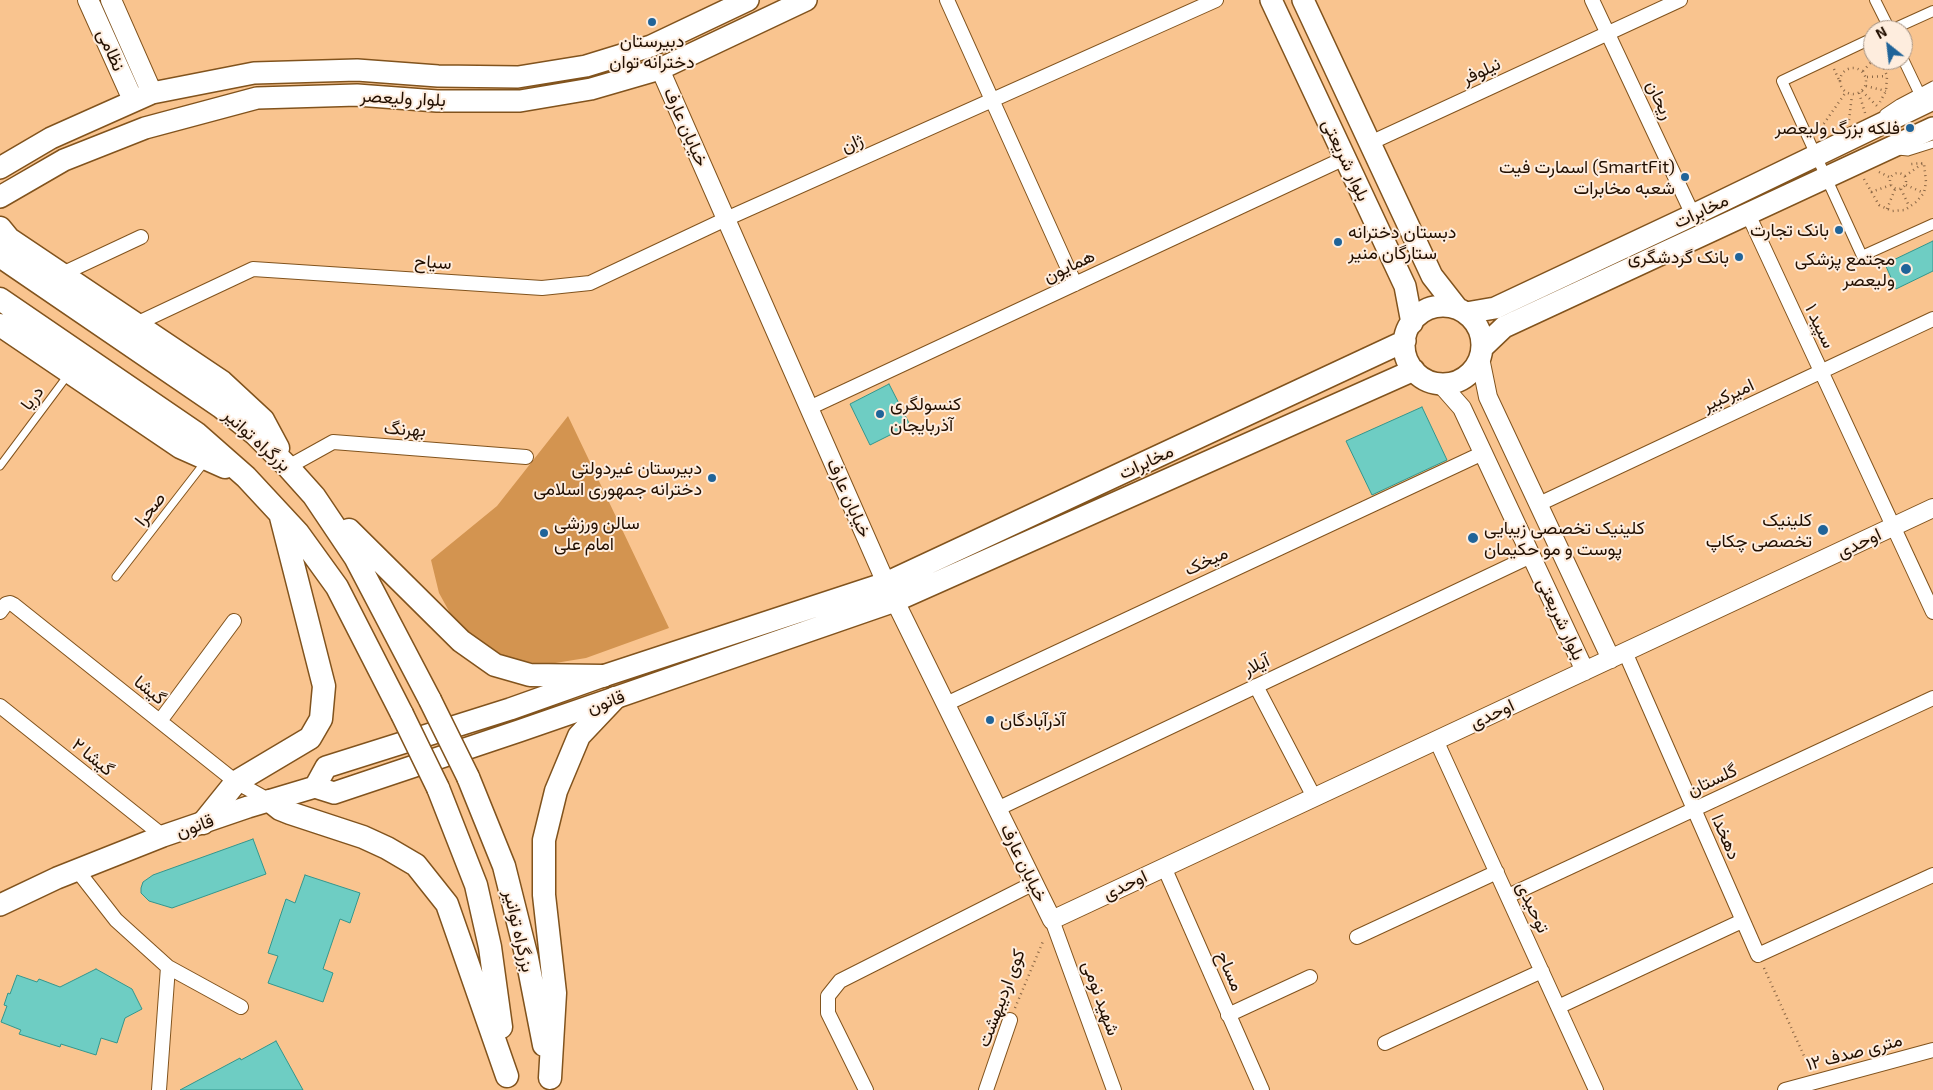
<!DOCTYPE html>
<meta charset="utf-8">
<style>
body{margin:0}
#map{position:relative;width:1933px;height:1090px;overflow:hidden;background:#f9c48f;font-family:"Exo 2",sans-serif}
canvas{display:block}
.north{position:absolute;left:1863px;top:20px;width:50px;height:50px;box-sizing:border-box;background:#feedde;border:1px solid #a69485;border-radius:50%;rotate:331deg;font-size:14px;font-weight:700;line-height:20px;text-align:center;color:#220f00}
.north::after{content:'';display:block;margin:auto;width:18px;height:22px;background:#206499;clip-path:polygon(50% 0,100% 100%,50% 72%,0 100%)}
</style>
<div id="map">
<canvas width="1933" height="1090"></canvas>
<div class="north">N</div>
</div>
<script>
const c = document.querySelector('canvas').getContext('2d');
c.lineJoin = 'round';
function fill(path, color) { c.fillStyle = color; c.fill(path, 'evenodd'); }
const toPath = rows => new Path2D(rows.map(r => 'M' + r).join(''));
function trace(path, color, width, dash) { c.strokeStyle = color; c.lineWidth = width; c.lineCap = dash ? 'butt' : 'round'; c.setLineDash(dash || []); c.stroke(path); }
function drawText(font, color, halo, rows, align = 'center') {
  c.font = font + ' "Exo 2",Vazirmatn,sans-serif'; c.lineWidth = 4; c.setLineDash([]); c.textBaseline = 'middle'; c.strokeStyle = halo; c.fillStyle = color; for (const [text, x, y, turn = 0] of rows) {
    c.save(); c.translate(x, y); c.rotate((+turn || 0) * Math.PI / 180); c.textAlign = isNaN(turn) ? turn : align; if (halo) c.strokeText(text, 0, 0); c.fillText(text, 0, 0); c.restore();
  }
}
const green = toPath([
 [568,416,669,628,586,658,543,665,504,657,475,640,450,613,439,593,431,560,497,506]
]);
const building = toPath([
 [1933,241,1933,271,1896,289,1885,264,1933,241],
 [889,384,910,425,870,445,850,404,889,384],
 [1422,407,1447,460,1372,495,1346,441,1422,407],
 [253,839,266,874,172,908,149,901,141,893,141,888,143,882,153,875,253,839],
 [305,875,360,893,350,923,340,919,323,969,333,973,323,1002,268,983,278,956,268,953,286,899,295,903,305,875],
 [96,969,132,989,142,1009,125,1018,117,1043,101,1038,96,1055,61,1044,60,1047,19,1034,21,1030,1,1022,7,1006,4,1005,8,993,10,994,17,975,37,982,39,979,60,987,96,969],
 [276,1041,303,1090,180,1090,240,1058,241,1060,276,1041]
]);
const path = toPath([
 [1879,60,1882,63,1887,76,1886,91,1880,102],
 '1840 81a13 13 0 1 1 26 0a13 13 0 1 1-26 0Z',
 [1834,69,1839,80],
 [1863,71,1873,60],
 [1867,77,1887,76],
 [1866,86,1886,91],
 [1862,91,1877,106],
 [1859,93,1865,113],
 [1849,120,1852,95],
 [1818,132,1846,92],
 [1879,172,1891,178],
 '1890 181a8 8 0 1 1 16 0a8 8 0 1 1-16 0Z',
 [1905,176,1922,164],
 [1864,179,1879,205,1892,211,1905,210,1916,202,1924,193,1926,182,1924,163,1911,164],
 [1906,185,1924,193],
 [1901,189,1909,206],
 [1871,192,1891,185],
 [1887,209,1895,189],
 [1764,968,1810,1069],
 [1015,1008,1044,939]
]);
const service = toPath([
 [1884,113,1899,103,1933,85],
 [1898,151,1908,152,1933,144],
 [0,466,68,375],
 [116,577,205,462]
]);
const pedestrian = toPath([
 [1875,0,1890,30],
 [1891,30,1933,11],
 [1873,38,1782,81,1862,256,1933,224],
 [1903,59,1924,103]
]);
const minor = toPath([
 [947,0,1075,284],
 [1592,0,1693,215],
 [1370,143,1680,0],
 [1748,214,1933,612],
 [62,274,141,237],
 [136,324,253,269,542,288,590,283,726,219,1216,0],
 [809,408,1345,158],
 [288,467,333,442,526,457],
 [1539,504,1933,319],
 [0,612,6,604,10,603,14,605,236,782,270,801],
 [1625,652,1758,955,1933,875],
 [1256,686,1314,797],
 [946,704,1483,453],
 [0,706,163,836],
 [160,721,234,621],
 [1436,740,1596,1090],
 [997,809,1531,556],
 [1164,867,1262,1090],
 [77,870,116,920,168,967],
 [1508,896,1933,698],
 [1052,920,1114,1090],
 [1357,937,1497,872],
 [1558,1007,1742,921],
 [1228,1015,1310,977],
 [1385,1043,1542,971],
 [159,1090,168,967,241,1007],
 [866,1090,828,1013,828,996,840,981,1034,883],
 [986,1090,1010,1020],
 [1785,1090,1933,1050]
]);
const tertiary = toPath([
 [660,69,886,583],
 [1480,358,1488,397,1611,659],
 [1440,383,1462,408,1585,671],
 [895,601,1052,920,1933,508]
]);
const secondary = toPath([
 [88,0,133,100],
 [111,0,152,93]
]);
const primary = toPath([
 [1271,0,1405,286,1412,323],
 [1303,0,1432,276,1457,308],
 [0,168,51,138,152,93,254,73,357,70,438,76,518,77,586,66,651,46,748,0],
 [0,197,64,160,145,128,257,98,357,95,437,101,520,101,591,89,660,69,806,0],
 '1404 345a39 39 0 1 1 78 0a39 39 0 1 1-78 0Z',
 [1466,313,1495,308,1693,215,1933,99],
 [1482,348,1504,327,1933,128],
 [315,787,326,767,510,709,603,676,886,583,1405,341],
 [0,905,57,878,163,836,248,807,315,787,334,793,519,731,895,601,1414,370]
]);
const trunk = toPath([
 [0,228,9,239,222,382,263,420,278,448],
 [0,256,221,407,255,434,288,467,314,496,355,557,430,700],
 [0,299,196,433,246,477,298,533,337,587,402,714],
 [0,325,180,447,225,467],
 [349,530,461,641,495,665,530,675,603,676],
 [468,777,504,866,527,958,544,1045],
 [438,788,476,885,490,947,501,1027],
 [270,801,280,809,290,813,363,837,387,848,416,865,447,904,507,1076],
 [203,823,236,782,310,738,321,719,324,686,281,517],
 [550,1078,555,993,544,895,544,840,556,791,579,736,615,698]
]);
const trunkBridge = toPath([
 [430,700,468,777],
 [402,714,438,788]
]);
const markers = [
 [652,22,5,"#206499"],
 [1910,128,5,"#206499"],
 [1685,177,5,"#206499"],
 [1839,230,5,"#206499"],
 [1338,242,5,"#206499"],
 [1739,257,5,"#206499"],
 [1906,269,6,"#206499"],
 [880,414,5,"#206499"],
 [712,478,5,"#206499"],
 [1823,530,6,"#206499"],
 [544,533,5,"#206499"],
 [1473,538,6,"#206499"],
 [990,720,5,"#206499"]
];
const poiNames = [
 ["دبیرستان",652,41,"center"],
 ["دخترانه توان",652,62,"center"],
 ["فلکه بزرگ ولیعصر",1900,128],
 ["اسمارت فیت (SmartFit)",1675,167],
 ["شعبه مخابرات",1675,188],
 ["بانک تجارت",1829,230],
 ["دبستان دخترانه",1348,232,"left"],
 ["ستارگان منیر",1348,253,"left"],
 ["بانک گردشگری",1729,257],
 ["مجتمع پزشکی",1895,259],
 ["ولیعصر",1895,280],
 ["کنسولگری",890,404,"left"],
 ["آذربایجان",890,425,"left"],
 ["دبیرستان غیردولتی",702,468],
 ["دخترانه جمهوری اسلامی",702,489],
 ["کلينيک",1812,520],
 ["تخصصی چکاپ",1812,541],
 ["سالن ورزشی",554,523,"left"],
 ["امام علی",554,544,"left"],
 ["کلینیک تخصصی زیبایی",1484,528,"left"],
 ["پوست و مو حکیمان",1484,549,"left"],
 ["آذرآبادگان",1000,720,"left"]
];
const streetNames = [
 ["نظامی",111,50,66],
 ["نیلوفر",1481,71,-25],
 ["بلوار ولیعصر",403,98,3],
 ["ریحان",1660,100,65],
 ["خیابان عارف",686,127,66],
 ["ژان",852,143,-24],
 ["بلوار شریعتى",1346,160,65],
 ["مخابرات",1701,211,-25],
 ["سیاح",433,262,4],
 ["همایون",1069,266,-25],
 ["سپید ۱",1820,326,65],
 ["امیرکبیر",1728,395,-25],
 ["دریا",32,398,-53],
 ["بهرنگ",405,429,4],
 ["بزرگراه توانیر",257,440,42],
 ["مخابرات",1146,462,-25],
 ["خیابان عارف",849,498,66],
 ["صحرا",150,509,-52],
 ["اوحدی",1859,543,-25],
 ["میخک",1206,561,-25],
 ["بلوار شریعتى",1561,619,65],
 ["آیلار",1256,665,-25],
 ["گیشا",150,690,39],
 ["قانون",606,702,-19],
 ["اوحدی",1492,714,-25],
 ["گیشا ۲",93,757,39],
 ["گلستان",1712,780,-25],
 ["قانون",195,826,-19],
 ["دهخدا",1726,837,67],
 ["خیابان عارف",1024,863,64],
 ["اوحدی",1125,885,-25],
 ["توحیدی",1533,907,65],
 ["بزرگراه توانیر",519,931,77],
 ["مساح",1230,971,66],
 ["کوی اردیبهشت",1001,998,-69],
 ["شهید نومی",1101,998,70],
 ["۱۲ متری صدف",1854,1052,-15]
];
fill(green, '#d39450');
fill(building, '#6ecdc3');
trace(building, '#32968d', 1);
trace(service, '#81531d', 9);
trace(pedestrian, '#81531d', 12);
trace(minor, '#81531d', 16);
trace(tertiary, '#81531d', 20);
trace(secondary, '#81531d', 22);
trace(primary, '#81531d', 24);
trace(trunk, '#81531d', 25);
trace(path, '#8a6645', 2.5, [1, 4]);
trace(service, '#fff', 7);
trace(pedestrian, '#fff', 10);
trace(minor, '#fff', 14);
trace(tertiary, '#fff', 18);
trace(secondary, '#fff', 20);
trace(primary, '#fff', 21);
trace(trunk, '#fff', 22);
trace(trunkBridge, '#81531d', 25, []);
trace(trunkBridge, '#fff', 22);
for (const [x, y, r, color] of markers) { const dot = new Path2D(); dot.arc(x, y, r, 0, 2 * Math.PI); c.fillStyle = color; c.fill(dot); trace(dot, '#feedde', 2); }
drawText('18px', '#220f00', '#feedde', poiNames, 'right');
drawText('18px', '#220f00', '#feedde', streetNames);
</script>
